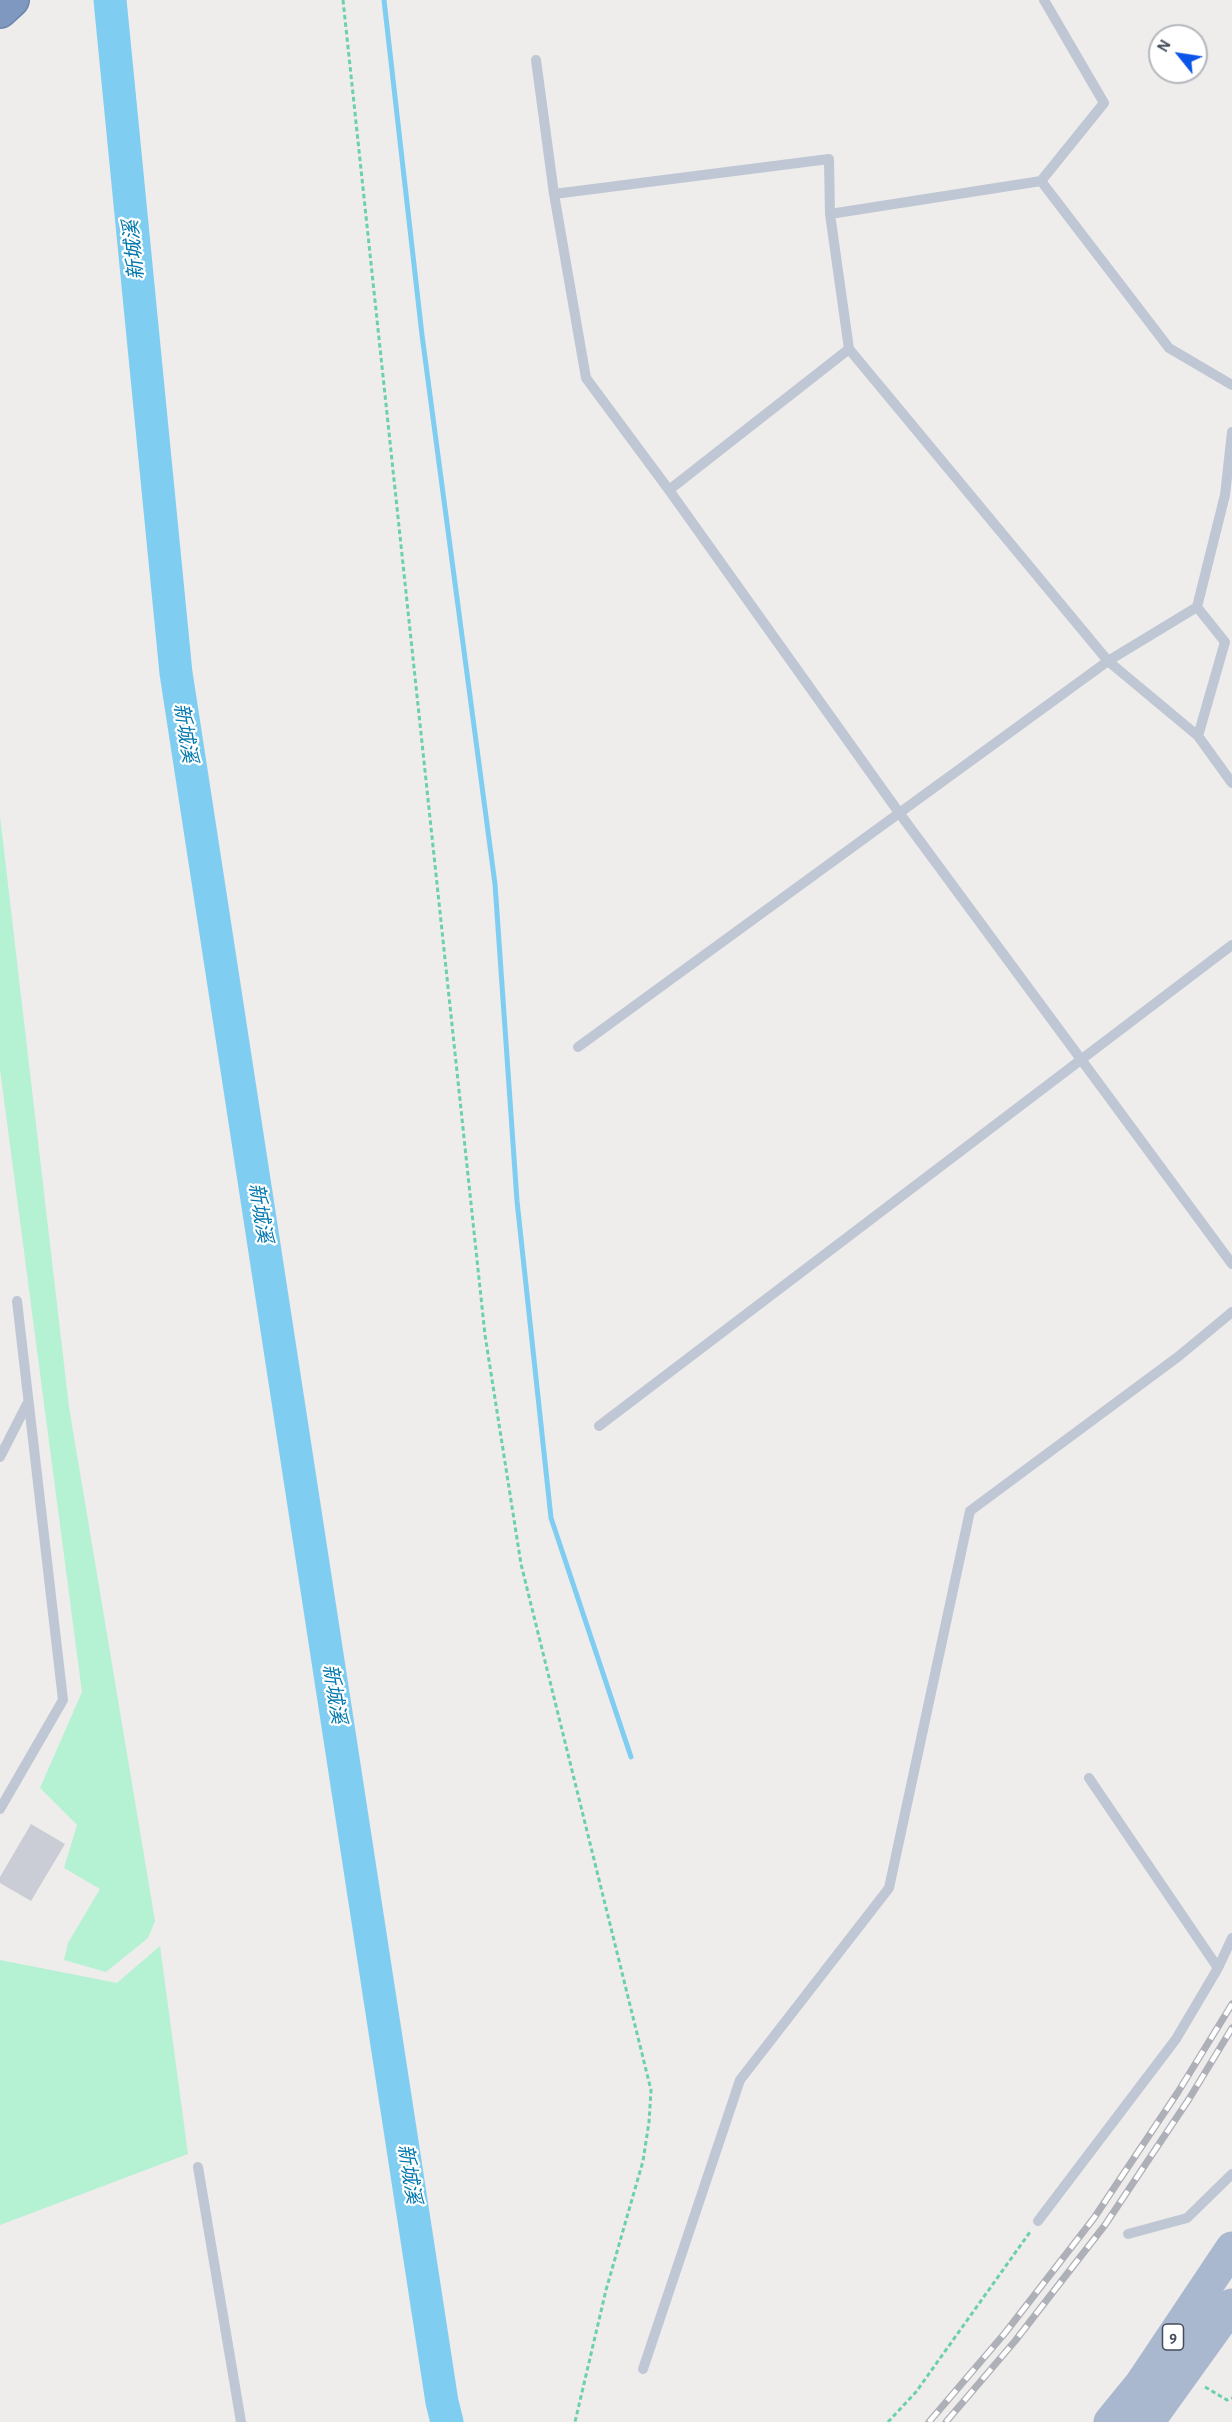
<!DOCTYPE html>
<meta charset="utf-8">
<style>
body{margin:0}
#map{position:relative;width:1232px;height:2422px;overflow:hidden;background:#efecec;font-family:"Alegreya Sans",sans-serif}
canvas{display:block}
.north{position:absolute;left:1148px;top:24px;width:60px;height:60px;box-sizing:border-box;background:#fff;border:2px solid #b4b8bd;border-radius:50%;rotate:300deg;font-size:16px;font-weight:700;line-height:24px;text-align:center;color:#434d5b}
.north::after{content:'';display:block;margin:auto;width:21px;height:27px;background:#0c55e9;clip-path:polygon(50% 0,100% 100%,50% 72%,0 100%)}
</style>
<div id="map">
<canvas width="1232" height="2422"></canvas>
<div class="north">N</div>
</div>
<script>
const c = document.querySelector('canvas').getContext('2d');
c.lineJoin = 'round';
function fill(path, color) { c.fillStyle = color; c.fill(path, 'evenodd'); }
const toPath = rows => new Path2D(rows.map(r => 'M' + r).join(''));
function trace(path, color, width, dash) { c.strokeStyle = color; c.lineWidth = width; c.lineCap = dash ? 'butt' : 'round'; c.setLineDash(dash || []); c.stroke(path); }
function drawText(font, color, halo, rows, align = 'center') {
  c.font = font + ' "Alegreya Sans","Noto Sans TC",sans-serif'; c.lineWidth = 4.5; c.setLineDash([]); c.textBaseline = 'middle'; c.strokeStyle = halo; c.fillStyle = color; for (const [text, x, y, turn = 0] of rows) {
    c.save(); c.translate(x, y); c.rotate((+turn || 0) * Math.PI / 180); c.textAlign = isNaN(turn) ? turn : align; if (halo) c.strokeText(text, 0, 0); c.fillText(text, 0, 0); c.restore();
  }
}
const green = toPath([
 [0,816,69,1407,155,1921,148,1938,106,1972,64,1960,68,1943,100,1889,64,1868,77,1825,40,1788,82,1692,0,1069],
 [160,1946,188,2154,0,2225,0,1960,117,1983]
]);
const stream = toPath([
 [384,0,422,335,495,884,517,1201,551,1518,631,1757]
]);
const river = toPath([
 [110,0,176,673,442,2402,447,2422]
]);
const building = toPath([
 [31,1824,65,1844,31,1901,0,1883,0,1877]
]);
const path = toPath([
 [343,0,485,1335,521,1564,651,2090,649,2122,643,2161,606,2290,575,2422],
 [1205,2387,1227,2400,1232,2398],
 [888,2422,916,2392,1030,2232]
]);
const lane = toPath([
 [536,60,554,194,586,378,669,490,900,814,1232,1264],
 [1041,181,1104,103,1044,0],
 [554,194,829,159,830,214],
 [849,349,830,214,1041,181,1169,348,1232,385],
 [669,490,849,349,1108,661,1198,736,1232,783],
 [1198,736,1225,642,1197,607,1225,495,1232,432],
 [578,1047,1108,661,1197,607],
 [599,1426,1232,945],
 [0,1457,27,1404],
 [1089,1778,1218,1968],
 [0,1809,63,1700,17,1301],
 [198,2167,241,2422],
 [1038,2221,1176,2039,1218,1968,1232,1938],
 [1128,2234,1187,2218,1232,2174],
 [643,2369,740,2080,889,1888,970,1511,1179,1356,1232,1312]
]);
const primary = toPath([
 [1110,2422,1141,2384,1232,2248],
 [1148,2422,1232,2305]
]);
const highway = toPath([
 [0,11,12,0]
]);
const rail = toPath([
 [929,2422,1005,2333,1094,2218,1178,2092,1232,2004],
 [946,2422,1015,2341,1105,2225,1189,2099,1232,2028]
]);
const shields = [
 [1173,2337,21]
];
const shieldNames = [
 ["9",1173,2337]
];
const waterNames = [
 ["新城溪",134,250,-96],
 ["新城溪",185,733,81],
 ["新城溪",260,1213,81],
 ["新城溪",334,1694,81],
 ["新城溪",409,2174,81]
];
fill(green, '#b5f1d3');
trace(stream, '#7fcef2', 5);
trace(river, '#7fcef2', 33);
fill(building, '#cacdd5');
trace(highway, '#6b83ab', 36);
trace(path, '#6bd1aa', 3, [4.5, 3]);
trace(lane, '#bec7d3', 10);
trace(primary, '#a9b8ce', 33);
trace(highway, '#7f98c0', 33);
trace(rail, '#aeb0b7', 7);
trace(rail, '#fff', 4.5, [14]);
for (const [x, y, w] of shields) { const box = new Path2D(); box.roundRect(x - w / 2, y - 13, w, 26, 4.5); c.fillStyle = '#fff'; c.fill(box); trace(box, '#434d5b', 1.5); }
drawText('bold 16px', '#434d5b', null, shieldNames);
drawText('italic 20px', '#0278af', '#fff', waterNames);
</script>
